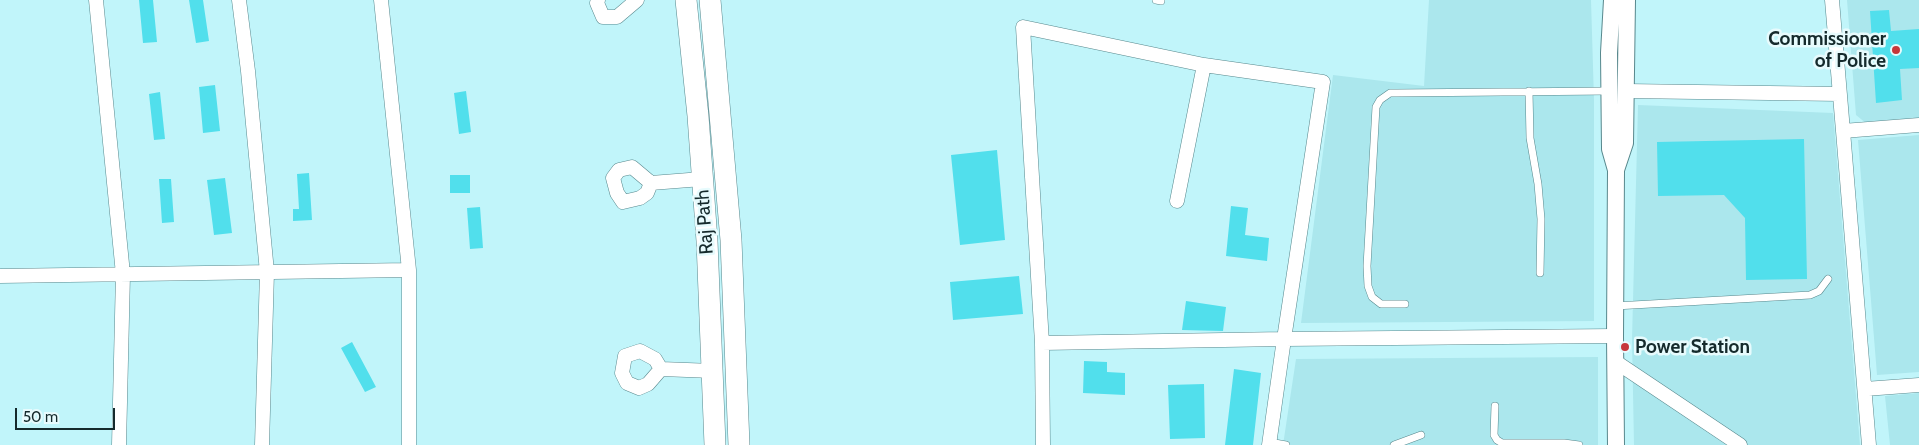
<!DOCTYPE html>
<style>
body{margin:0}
#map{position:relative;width:1919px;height:445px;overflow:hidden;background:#c1f5fa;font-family:Cabin,sans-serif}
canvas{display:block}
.scale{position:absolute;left:15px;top:408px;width:100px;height:22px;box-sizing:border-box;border:2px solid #152a2c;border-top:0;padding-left:6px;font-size:15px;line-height:18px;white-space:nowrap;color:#152a2c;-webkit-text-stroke:4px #e7fbfd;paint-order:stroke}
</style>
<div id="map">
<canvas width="1919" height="445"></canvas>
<div class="scale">50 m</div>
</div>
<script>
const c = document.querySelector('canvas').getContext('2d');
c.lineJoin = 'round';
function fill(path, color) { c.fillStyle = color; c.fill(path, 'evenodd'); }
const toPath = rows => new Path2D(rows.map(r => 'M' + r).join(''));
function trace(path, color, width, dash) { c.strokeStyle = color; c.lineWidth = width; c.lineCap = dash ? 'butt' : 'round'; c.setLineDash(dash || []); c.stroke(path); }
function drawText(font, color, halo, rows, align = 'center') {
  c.font = font + ' Cabin,sans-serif'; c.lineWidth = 5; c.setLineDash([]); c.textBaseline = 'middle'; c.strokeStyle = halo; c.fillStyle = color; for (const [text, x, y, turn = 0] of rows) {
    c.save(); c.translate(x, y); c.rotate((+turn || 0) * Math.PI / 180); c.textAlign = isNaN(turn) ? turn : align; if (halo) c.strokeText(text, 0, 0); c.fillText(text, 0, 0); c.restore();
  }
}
const built = toPath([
 [1429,0,1591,0,1594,100,1594,321,1301,323,1333,75,1424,86],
 [1847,0,1919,0,1919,120,1867,124,1856,115],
 [1638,105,1833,113,1860,445,1634,445,1632,340],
 [1919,135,1919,372,1877,375,1858,140],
 [1598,357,1598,445,1283,445,1296,359],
 [1919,393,1919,445,1890,445,1885,396]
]);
const building = toPath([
 [139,0,153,0,157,42,143,43],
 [189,0,203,0,209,41,196,43],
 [1889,10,1891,31,1919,29,1919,68,1900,69,1902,100,1876,103,1870,11],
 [215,85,220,131,203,133,199,87],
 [466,91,471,132,459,134,454,93],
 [160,92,165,139,154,140,149,94],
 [1804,139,1807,279,1746,280,1745,218,1724,195,1658,196,1657,142],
 [997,150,1005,240,960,245,951,155],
 [309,173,312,220,293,221,293,209,299,209,297,174],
 [450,175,470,175,470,193,450,193],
 [225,178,232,233,214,235,207,180],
 [159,179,171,179,174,222,162,223],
 [1231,206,1248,208,1245,235,1269,238,1267,261,1226,256],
 [480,207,483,248,470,249,467,208],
 [1019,276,1023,314,953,320,950,282],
 [1186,301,1226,307,1223,331,1182,330],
 [352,342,376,387,365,392,341,348],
 [1084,361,1107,362,1107,372,1125,373,1125,395,1083,393],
 [1234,369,1261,373,1253,445,1225,445],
 [1204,384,1205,438,1170,439,1168,385]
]);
const service = toPath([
 [1156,0,1161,1],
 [1529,91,1530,138,1538,184,1541,219,1540,273],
 [1405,304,1381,304,1372,297,1368,286,1367,266,1376,107,1380,100,1390,93,1397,93,1609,91],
 [1615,306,1810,295,1819,291,1828,279],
 [1495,406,1494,435,1497,440,1502,443,1564,443,1579,445],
 [1269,442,1286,445],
 [1394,445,1421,435]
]);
const minor = toPath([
 [96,0,123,274,119,445],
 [239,0,248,71,267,272,262,445],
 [381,0,409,270,409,445],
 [598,0,597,3,603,17,617,17,637,0],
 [1832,0,1843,131,1919,125],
 [1626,91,1840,94],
 [1843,131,1869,445],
 [651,183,632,167,619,170,613,178,617,193,623,202,640,198,647,193,651,183,702,179],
 [1177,201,1204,65],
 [0,276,409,270],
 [1042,343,1284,339,1269,445],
 [1616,362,1740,445],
 [661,369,655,359,640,351,625,356,622,373,627,383,639,388,648,384,661,369,713,371],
 [1865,389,1919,385],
 [1043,445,1042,343,1023,27,1204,65,1323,82,1284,339,1615,336]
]);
const tertiary = toPath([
 [1612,0,1609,53,1610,149,1616,170,1615,336,1616,445],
 [1616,170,1625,143,1627,0]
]);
const primary = toPath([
 [686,0,698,116,707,241,715,445],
 [710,0,731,240,739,445]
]);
const markers = [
 [1896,50,5,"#c6373b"],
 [1625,347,5,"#c6373b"]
];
const poiNames = [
 ["Commissioner",1886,39],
 ["of Police",1886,61],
 ["Power Station",1635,347,"left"]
];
const streetNames = [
 ["Raj Path",705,222,-94]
];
fill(built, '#abe7ed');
fill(building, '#51dfec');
trace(service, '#58888d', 8);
trace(minor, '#58888d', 15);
trace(tertiary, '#58888d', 18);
trace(primary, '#58888d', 22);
trace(service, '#fff', 7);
trace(minor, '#fff', 14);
trace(tertiary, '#fff', 16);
trace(primary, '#fff', 21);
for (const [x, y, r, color] of markers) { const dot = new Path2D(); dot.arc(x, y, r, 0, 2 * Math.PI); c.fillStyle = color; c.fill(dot); trace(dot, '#e7fbfd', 2); }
drawText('bold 19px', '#152a2c', '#e7fbfd', poiNames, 'right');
drawText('19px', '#152a2c', '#e7fbfd', streetNames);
</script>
